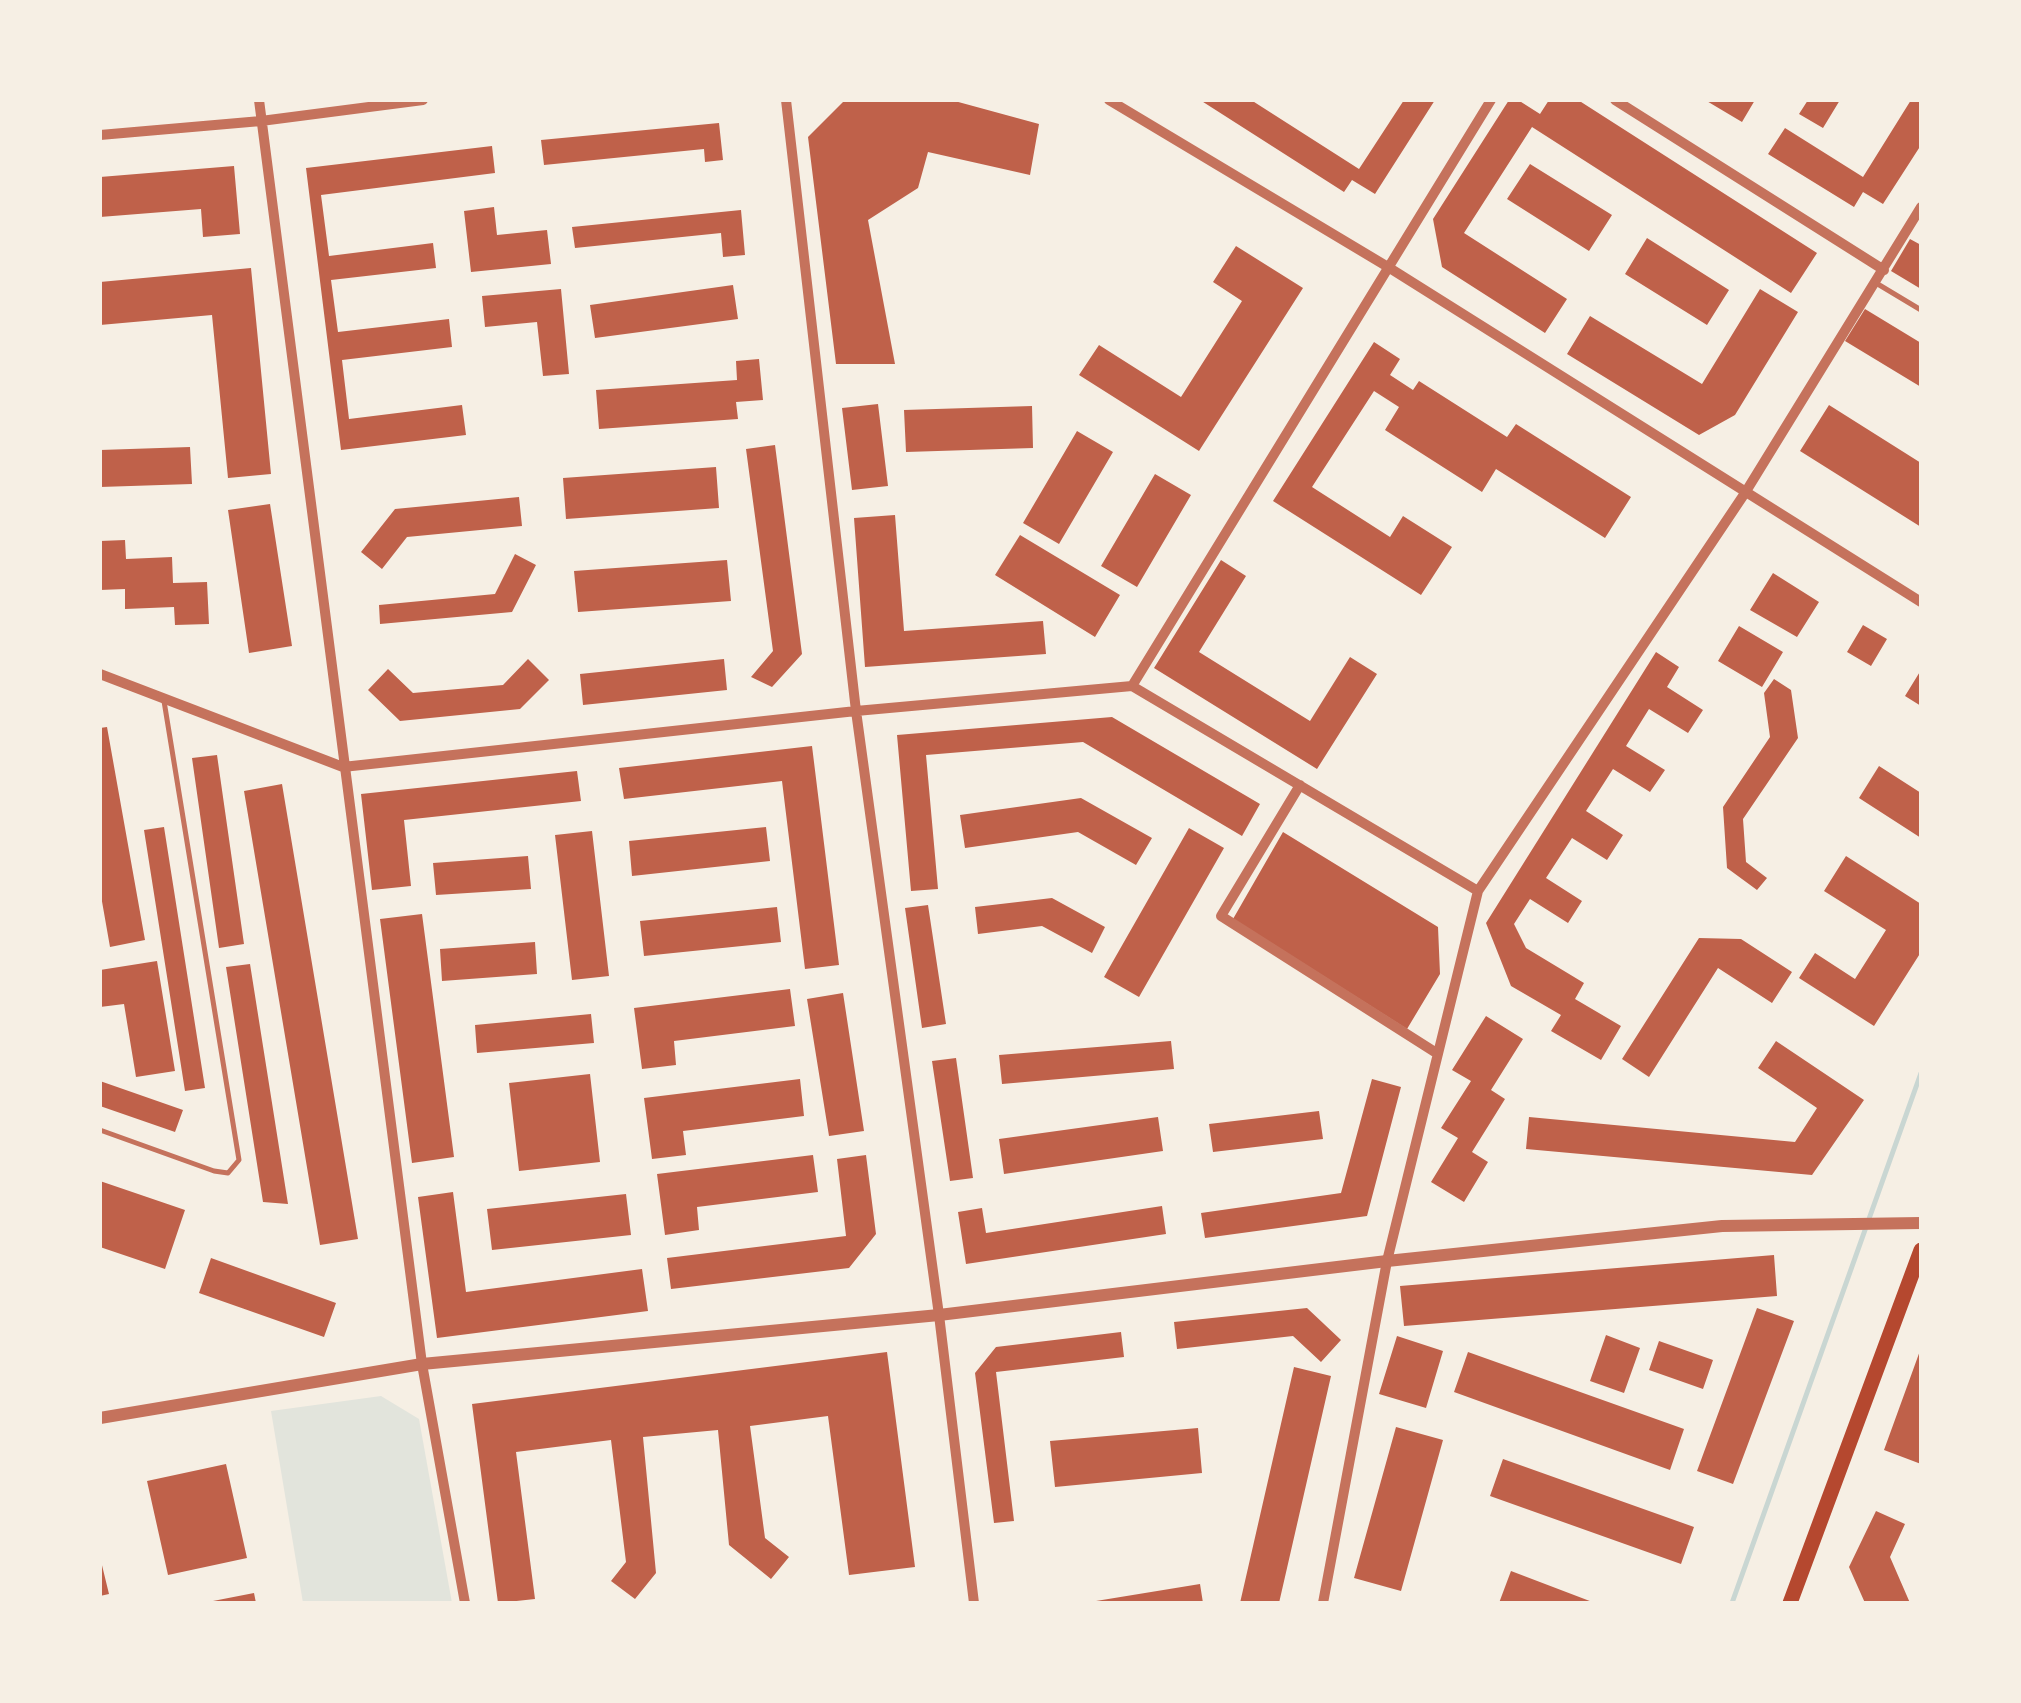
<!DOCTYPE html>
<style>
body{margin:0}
#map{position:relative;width:2021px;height:1703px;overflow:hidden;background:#f6efe4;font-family:Georgia,serif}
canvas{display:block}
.frame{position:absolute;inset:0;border:102px solid #f6efe4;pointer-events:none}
</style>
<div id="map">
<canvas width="2021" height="1703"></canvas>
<div class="frame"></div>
</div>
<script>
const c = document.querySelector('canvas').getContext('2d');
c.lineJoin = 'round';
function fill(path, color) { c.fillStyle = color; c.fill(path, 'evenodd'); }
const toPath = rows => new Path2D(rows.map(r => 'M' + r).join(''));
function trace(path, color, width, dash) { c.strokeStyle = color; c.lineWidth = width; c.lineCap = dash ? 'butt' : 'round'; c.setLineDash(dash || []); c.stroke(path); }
const green = toPath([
 [381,1396,419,1419,452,1603,303,1603,271,1411]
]);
const stream = toPath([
 [1732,1603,1921,1073]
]);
const building = toPath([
 [845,100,951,100,1039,124,1030,175,928,152,918,188,868,220,895,364,836,364,808,137],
 [1200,100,1251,100,1359,169,1404,100,1435,100,1375,194,1352,180,1344,192],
 [1509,100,1518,100,1540,114,1549,100,1578,100,1817,253,1791,293,1532,127,1464,233,1567,299,1545,333,1442,267,1433,219],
 [1705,100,1755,100,1742,122],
 [1808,100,1840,100,1823,128,1799,114],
 [1911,100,1921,100,1921,145,1883,204,1863,192,1854,207,1768,154,1785,128,1863,177],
 [719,123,723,160,705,162,704,149,544,165,541,140],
 [492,146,495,173,321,195,329,256,433,243,436,268,331,280,338,332,449,319,452,347,342,360,349,419,462,405,466,435,341,450,306,168],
 [1530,164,1612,215,1589,251,1507,199],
 [234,166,240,234,203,237,201,209,100,217,100,177],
 [494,207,497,235,547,230,551,264,471,272,464,211],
 [741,210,745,255,723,257,721,233,575,248,572,227],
 [1647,238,1729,290,1707,325,1625,274],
 [1910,239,1921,245,1921,289,1891,271],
 [1236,246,1303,288,1199,451,1079,375,1099,345,1181,397,1242,301,1213,282],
 [251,268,271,474,228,478,212,315,100,325,100,282],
 [733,285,738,319,595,338,590,305],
 [561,289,569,374,543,376,537,322,485,327,482,296],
 [1760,289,1798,312,1735,415,1699,435,1567,354,1590,316,1702,384],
 [1865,309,1921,343,1921,387,1845,341],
 [1374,342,1400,359,1390,375,1413,390,1419,381,1507,437,1516,424,1631,497,1605,538,1496,469,1482,492,1385,430,1399,407,1374,391,1312,487,1390,537,1403,516,1452,547,1421,595,1273,501],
 [759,359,763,400,736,402,738,419,599,429,596,390,737,380,736,361],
 [878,404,888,486,852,490,842,408],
 [1829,405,1921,463,1921,527,1800,451],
 [1032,406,1033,448,906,452,904,410],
 [1077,431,1113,452,1059,544,1023,523],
 [775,445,802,654,772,687,751,677,773,651,746,449],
 [190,447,192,484,100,487,100,450],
 [716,467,719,508,566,519,563,478],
 [1155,474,1191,495,1137,587,1101,566],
 [519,497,522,526,407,537,382,569,361,552,395,509],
 [270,504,292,646,249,653,228,510],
 [895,515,904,631,1043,621,1046,654,865,667,854,518],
 [1020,535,1120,595,1095,637,995,575],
 [125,540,126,559,172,557,173,583,207,582,209,624,175,625,174,607,125,609,125,589,100,590,100,541],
 [515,554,536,565,512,612,380,624,379,605,495,594],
 [727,560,731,601,578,612,574,571],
 [1221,560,1246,576,1199,652,1310,721,1350,657,1377,674,1317,769,1154,668],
 [1773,573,1819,602,1797,637,1750,610],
 [1863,625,1887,639,1871,666,1847,652],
 [1739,626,1783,652,1762,687,1718,661],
 [1656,652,1679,667,1667,687,1703,710,1688,733,1649,709,1626,746,1665,770,1650,792,1613,769,1586,811,1623,835,1607,860,1572,838,1546,878,1582,901,1568,923,1530,899,1514,924,1526,948,1584,983,1575,999,1621,1026,1601,1060,1551,1031,1561,1015,1511,986,1486,923],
 [528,659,549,680,520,709,400,721,368,690,388,669,413,693,503,685],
 [724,659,727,690,583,705,580,674],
 [1921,670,1921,706,1905,696],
 [1774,679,1791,690,1798,738,1743,819,1746,862,1767,878,1757,890,1727,868,1723,807,1770,737,1764,693],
 [1112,717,1260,804,1242,836,1083,742,926,755,938,889,911,891,897,735],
 [107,727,145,940,110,947,100,890,100,728],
 [812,746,839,965,805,969,782,781,624,799,619,768],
 [217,755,244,944,219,948,192,758],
 [1879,766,1921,793,1921,838,1859,798],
 [577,771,581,801,404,820,411,886,372,890,361,794],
 [282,784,358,1239,320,1245,244,791],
 [1081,798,1152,838,1136,865,1078,832,965,848,960,815],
 [164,827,205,1088,185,1091,144,830],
 [766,827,770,861,632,876,629,841],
 [1189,828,1224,848,1139,997,1104,977],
 [592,831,609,976,572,980,555,835],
 [1283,832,1438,927,1440,974,1407,1029,1233,919],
 [528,856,531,889,436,895,433,863],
 [1846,856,1921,904,1921,952,1874,1026,1799,978,1815,953,1855,979,1886,930,1824,891],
 [1052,898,1105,927,1092,953,1042,926,978,934,975,907],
 [928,905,946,1024,922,1028,905,908],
 [777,907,781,942,644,956,640,921],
 [422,914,454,1157,412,1163,380,919],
 [1699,938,1741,939,1792,972,1772,1003,1718,968,1649,1077,1622,1059],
 [535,942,537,974,442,981,440,949],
 [157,961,175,1071,136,1077,124,1004,100,1007,100,970],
 [250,964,288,1204,263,1202,226,967],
 [790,989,795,1026,674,1041,676,1065,642,1069,634,1008],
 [843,993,864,1131,829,1136,807,999],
 [591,1014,594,1043,477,1053,475,1025],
 [1486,1016,1523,1039,1491,1090,1505,1099,1472,1152,1488,1162,1464,1202,1431,1182,1458,1138,1441,1128,1471,1081,1452,1070],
 [1171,1041,1174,1069,1002,1084,999,1055],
 [1776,1041,1864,1100,1812,1175,1526,1149,1529,1117,1795,1142,1817,1108,1758,1068],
 [956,1058,973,1178,950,1181,932,1061],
 [590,1074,600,1162,519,1171,509,1083],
 [800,1079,804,1116,683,1131,686,1155,652,1159,644,1098],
 [1372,1079,1401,1087,1367,1216,1205,1238,1201,1213,1341,1193],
 [100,1081,183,1110,175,1132,100,1106],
 [1319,1111,1323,1139,1213,1152,1209,1124],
 [1158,1117,1163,1151,1004,1174,999,1139],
 [813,1155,818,1192,697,1207,699,1230,665,1235,657,1174],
 [866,1155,876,1234,849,1268,671,1289,667,1258,846,1236,837,1159],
 [100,1181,185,1210,165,1269,100,1247],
 [453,1192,466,1292,642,1269,648,1311,437,1338,418,1197],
 [626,1194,631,1235,492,1250,487,1209],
 [1162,1206,1166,1234,966,1264,958,1212,982,1208,986,1233],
 [1774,1255,1777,1296,1404,1326,1400,1286],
 [211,1258,336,1303,324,1337,199,1293],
 [1307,1308,1341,1340,1321,1362,1293,1336,1177,1349,1174,1322],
 [1757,1308,1794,1321,1733,1484,1697,1471],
 [1121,1332,1124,1357,996,1372,1014,1521,994,1523,975,1373,996,1347],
 [1606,1335,1640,1348,1624,1393,1590,1381],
 [1397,1336,1443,1351,1426,1408,1379,1394],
 [1659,1341,1713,1360,1703,1389,1649,1370],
 [1921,1348,1921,1464,1884,1450],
 [887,1352,915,1567,849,1575,828,1416,750,1426,765,1538,789,1557,771,1579,729,1545,718,1430,643,1437,656,1573,635,1599,611,1581,626,1562,611,1440,516,1452,535,1599,498,1603,472,1404],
 [1468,1352,1684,1429,1670,1470,1454,1392],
 [1294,1367,1331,1376,1279,1603,1240,1603],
 [1396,1427,1443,1440,1401,1591,1354,1578],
 [1198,1428,1202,1473,1055,1487,1050,1441],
 [1503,1459,1694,1527,1681,1564,1490,1496],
 [226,1464,247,1558,168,1575,147,1481],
 [1876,1511,1905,1524,1890,1557,1910,1603,1865,1603,1849,1567],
 [100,1557,109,1594,100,1596],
 [1511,1571,1595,1603,1499,1603],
 [1200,1584,1203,1603,1096,1603,1096,1601],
 [254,1593,256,1603,213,1603,213,1601]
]);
const service = toPath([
 [1876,283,1921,310],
 [100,1130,214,1171,228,1173,239,1160,164,701]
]);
const minor = toPath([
 [259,100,422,1364,465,1603],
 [786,100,856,711,939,1315,974,1603],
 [1109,100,1388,267,1921,602],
 [1615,100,1884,270],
 [100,135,261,121,423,100],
 [100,674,343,767,856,711,1132,686,1478,891],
 [1132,686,1491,100],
 [1300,785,1221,916,1438,1054],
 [1323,1603,1387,1261,1478,891,1745,493,1921,207]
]);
const tertiary = toPath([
 [100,1418,422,1364,939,1315,1387,1261,1722,1226,1921,1223]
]);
const secondary = toPath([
 [1790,1603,1921,1250]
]);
fill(green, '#e2e4dc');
trace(stream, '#c9d6d2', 5);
fill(building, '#bf614a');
trace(service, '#c5725c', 5);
trace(minor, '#c5725c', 10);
trace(tertiary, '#c5725c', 12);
trace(secondary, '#b5482f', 15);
</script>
